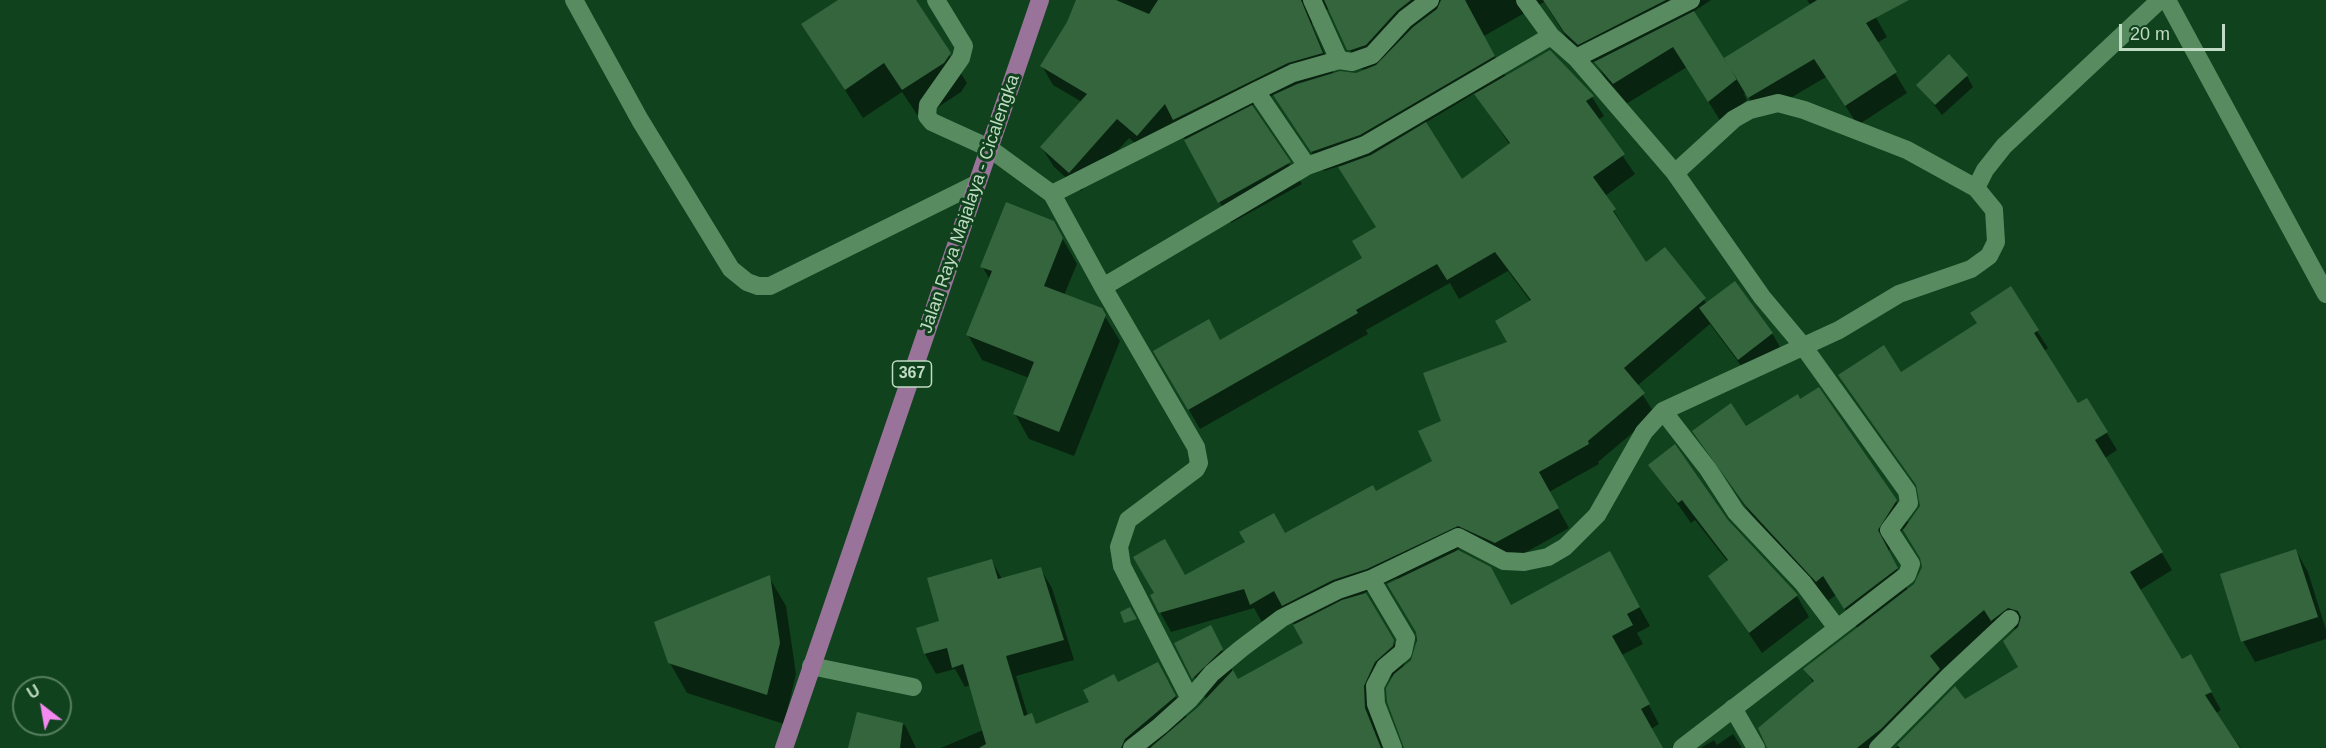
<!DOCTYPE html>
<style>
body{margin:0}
#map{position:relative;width:2326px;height:748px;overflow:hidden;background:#10431d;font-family:Arial,sans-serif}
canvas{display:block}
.north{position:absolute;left:12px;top:676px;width:60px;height:60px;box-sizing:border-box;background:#10431d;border:2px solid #567f5f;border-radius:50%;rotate:329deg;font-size:16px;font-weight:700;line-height:24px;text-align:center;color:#c0dac3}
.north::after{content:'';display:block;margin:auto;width:21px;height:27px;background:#f489f0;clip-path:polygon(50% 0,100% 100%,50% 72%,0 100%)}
.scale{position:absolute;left:2119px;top:24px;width:106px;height:27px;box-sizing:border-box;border:3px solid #c0dac3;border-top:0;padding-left:8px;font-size:18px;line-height:21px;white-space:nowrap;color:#c0dac3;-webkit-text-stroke:4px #10431d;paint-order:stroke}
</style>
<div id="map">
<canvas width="2326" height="748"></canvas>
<div class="north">U</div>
<div class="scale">20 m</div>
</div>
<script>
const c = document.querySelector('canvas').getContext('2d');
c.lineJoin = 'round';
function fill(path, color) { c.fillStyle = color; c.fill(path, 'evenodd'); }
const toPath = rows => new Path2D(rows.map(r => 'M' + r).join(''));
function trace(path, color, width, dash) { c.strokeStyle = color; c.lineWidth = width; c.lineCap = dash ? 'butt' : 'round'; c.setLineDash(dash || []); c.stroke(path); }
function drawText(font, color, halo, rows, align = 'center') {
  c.font = font + ' Arial,sans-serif'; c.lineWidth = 6; c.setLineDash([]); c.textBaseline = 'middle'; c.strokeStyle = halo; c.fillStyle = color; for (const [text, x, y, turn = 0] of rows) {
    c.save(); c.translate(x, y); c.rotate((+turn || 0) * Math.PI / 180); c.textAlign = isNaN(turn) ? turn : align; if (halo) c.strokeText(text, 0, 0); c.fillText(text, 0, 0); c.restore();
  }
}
const shadow = toPath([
 [841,0,914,0,967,83,961,92,920,119,902,92,863,118,803,25],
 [1078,0,1711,0,1693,12,1733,76,1811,6,1807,0,1866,0,1887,37,1877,43,1907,93,1858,125,1826,77,1760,116,1746,93,1744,94,1747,100,1721,122,1687,67,1626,104,1608,83,1595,61,1590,64,1573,48,1544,2,1484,36,1506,77,1592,97,1604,116,1598,120,1635,174,1605,196,1646,264,1665,249,1707,304,1772,333,1784,354,1751,379,1710,324,1637,386,1655,414,1598,462,1599,464,1549,492,1569,528,1507,563,1465,546,1456,550,1490,568,1511,607,1620,572,1650,626,1637,633,1643,644,1622,655,1659,724,1651,729,1657,748,1407,748,1396,673,1386,682,1374,707,1376,729,1383,748,941,748,983,730,970,685,965,687,955,669,936,674,925,654,941,622,992,561,1002,579,1040,568,1052,588,1074,660,1016,676,1028,716,1031,715,1037,725,1091,703,1118,684,1169,683,1187,718,1206,699,1176,644,1210,627,1238,681,1305,644,1286,610,1263,624,1254,608,1171,632,1160,612,1185,577,1376,493,1434,461,1443,422,1509,343,1531,302,1508,271,1459,299,1450,283,1366,330,1368,334,1200,429,1155,352,1220,342,1364,259,1377,228,1340,166,1324,171,1274,95,1251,106,1302,184,1231,223,1176,123,1149,155,1129,138,1081,191,1054,167,1042,148,1082,102,1053,85,1042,66,1068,23],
 [1319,9,1330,10,1360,69,1367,70,1356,74,1334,75,1312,25,1313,14],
 [1475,93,1510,145,1461,181,1425,123],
 [1397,578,1417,633,1415,656,1403,667,1405,661,1364,593],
 [1967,76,1973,87,1942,115,1918,85],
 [1053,222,1077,264,1064,295,1101,310,1120,341,1074,456,1029,439,1015,414,1029,378,982,360,968,335,990,280,982,266],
 [2037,331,2048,348,2044,351,2078,405,2087,400,2117,450,2105,458,2172,570,2140,590,2182,661,2201,674,2221,710,2216,713,2241,748,1896,748,1955,689,1964,700,2020,667,2016,630,2014,628,2002,638,1995,627,1890,748,1787,748,1814,684,1805,669,1858,629,1836,595,1828,601,1758,525,1694,431,1731,405,1745,428,1896,501,1909,524,1921,506,1919,489,1840,375,1901,374],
 [1903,528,1924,563,1915,585,1908,590,1888,552],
 [1650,465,1727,521,1797,596,1809,617,1762,653,1710,576,1728,562,1695,520,1691,523],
 [2296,551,2308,572,2326,630,2326,639,2255,662,2243,641],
 [769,577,786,606,796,674,784,724,687,693,670,663],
 [858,713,905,725,916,748,850,748],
 [1733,734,1742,748,1701,748,1714,740,1717,745]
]);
const building = toPath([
 [838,0,916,0,951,53,944,63,902,90,884,63,845,90,801,24],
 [1076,0,1116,0,1149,14,1158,0,1301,0,1323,53,1288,63,1173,120,1165,104,1137,136,1117,119,1069,173,1040,147,1087,94,1040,66,1067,22],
 [1324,0,1411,0,1397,11,1366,45,1351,50,1347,50],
 [1441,0,1465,0,1495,56,1360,135,1311,152,1273,95,1297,84,1340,71,1356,73,1376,65,1413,27,1437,9],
 [1543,0,1666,0,1578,45,1564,32],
 [1817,0,1909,0,1866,23,1897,72,1845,106,1814,59,1748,98,1724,58],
 [1694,11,1737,79,1708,102,1673,47,1613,84,1594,62],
 [1550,50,1594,96,1586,101,1625,154,1593,177,1616,209,1613,211,1646,262,1665,247,1706,298,1624,368,1645,393,1588,441,1589,444,1539,472,1559,508,1495,543,1458,526,1367,569,1333,580,1282,606,1274,591,1250,605,1244,589,1159,613,1150,595,1154,593,1133,557,1159,542,1165,539,1185,575,1245,542,1239,532,1274,513,1285,533,1373,485,1376,491,1432,461,1418,431,1441,421,1423,373,1507,342,1495,321,1531,300,1495,252,1447,280,1437,264,1356,310,1358,313,1188,410,1153,351,1209,319,1220,340,1362,258,1352,241,1376,227,1338,167,1371,155,1426,122,1462,179,1510,143,1474,94],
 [1949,54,1968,75,1935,105,1916,85],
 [1252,105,1291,162,1218,203,1184,140],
 [1006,202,1054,221,1063,238,1044,286,1102,308,1106,315,1059,432,1013,414,1034,362,966,335,992,271,980,267],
 [1735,281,1773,333,1738,360,1699,308],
 [2011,286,2039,330,2034,333,2078,403,2087,398,2108,432,2095,440,2163,552,2130,572,2182,659,2191,654,2212,692,2205,695,2240,748,1900,748,1897,745,1955,686,1965,699,2018,667,2003,641,2018,627,2021,617,2018,611,2008,608,1991,621,1984,610,1930,656,1940,669,1881,729,1857,748,1767,748,1758,728,1814,681,1803,669,1914,584,1922,567,1920,558,1903,530,1920,506,1916,485,1838,375,1884,345,1901,372,1977,323,1970,313],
 [1819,387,1897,500,1878,530,1898,568,1844,609,1823,576,1816,582,1745,505,1692,431,1731,403,1746,426,1798,394,1800,399],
 [1675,444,1728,520,1798,595,1749,633,1708,576,1728,560,1682,500,1678,503,1648,465],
 [2296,549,2318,617,2241,642,2220,574],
 [1458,550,1491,567,1511,605,1610,551,1640,607,1627,614,1633,625,1612,636,1650,704,1641,709,1663,748,1404,748,1387,702,1386,688,1394,674,1411,660,1417,640,1416,632,1387,584],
 [992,559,998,579,1041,567,1064,640,1006,656,1024,716,1032,713,1036,724,1089,702,1083,690,1114,674,1118,682,1158,662,1176,696,1125,739,1121,748,979,748,986,744,963,664,952,668,947,648,924,654,916,628,939,621,927,578],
 [770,575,780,643,767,695,668,663,654,622],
 [1366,593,1394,640,1393,646,1375,662,1364,686,1365,708,1381,748,1150,748,1198,707,1233,670,1238,679,1303,643,1293,625,1342,600],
 [1130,607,1137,619,1124,623,1120,612],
 [1211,625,1223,649,1192,679,1174,643],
 [857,712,903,723,900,748,848,748]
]);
const street = toPath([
 [574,0,640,120,723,256,731,269,747,282,758,286,770,286,976,184],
 [936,0,964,46,961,58,928,105,927,116,932,122,989,148,1052,194,1256,91,1293,73,1339,60,1312,0],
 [1525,0,1551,36,1576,58,1691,0],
 [1576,58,1675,173,1734,119,1750,110,1778,103,1804,110,1907,150,1976,188],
 [1339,60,1352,62,1372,55,1405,19,1430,0],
 [1256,91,1307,166],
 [1675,173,1762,297,1803,346,1907,491,1909,503,1889,530,1911,564,1907,575,1682,748],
 [1052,194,1103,287,1307,166,1365,145,1551,36],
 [1103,287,1196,447,1199,463,1196,469,1128,520,1119,547,1122,566,1190,699],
 [1663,411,1708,469,1736,512,1803,583,1837,628],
 [1371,579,1406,638,1403,652,1385,667,1375,686,1376,704,1393,748],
 [811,666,913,687],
 [1733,708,1756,748],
 [1132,748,1160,726,1190,699,1212,673,1242,648,1282,618,1338,590,1371,579,1458,537,1504,561,1524,562,1548,557,1565,547,1597,515,1644,432,1663,411,1839,330,1899,294,1971,269,1989,256,1996,242,1994,210,1976,188,1985,170,2004,146,2160,0],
 [1878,748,1949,676,2010,619]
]);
const secondary = toPath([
 [2167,0,2326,294]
]);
const primary = toPath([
 [784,748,1040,0]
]);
const shields = [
 [912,374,39]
];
const shieldNames = [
 ["367",912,374]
];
const streetNames = [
 ["Jalan Raya Majalaya - Cicalengka",970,204,-71]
];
fill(shadow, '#0007');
fill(building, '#34653d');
trace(street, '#598b61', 18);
trace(secondary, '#598b61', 18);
trace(primary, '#9a739b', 18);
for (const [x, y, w] of shields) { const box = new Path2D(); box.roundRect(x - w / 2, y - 13, w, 26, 4.5); c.fillStyle = '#10431d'; c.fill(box); trace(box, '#c0dac3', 1.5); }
drawText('bold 16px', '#c0dac3', null, shieldNames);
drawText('18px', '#c0dac3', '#10431d', streetNames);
</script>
